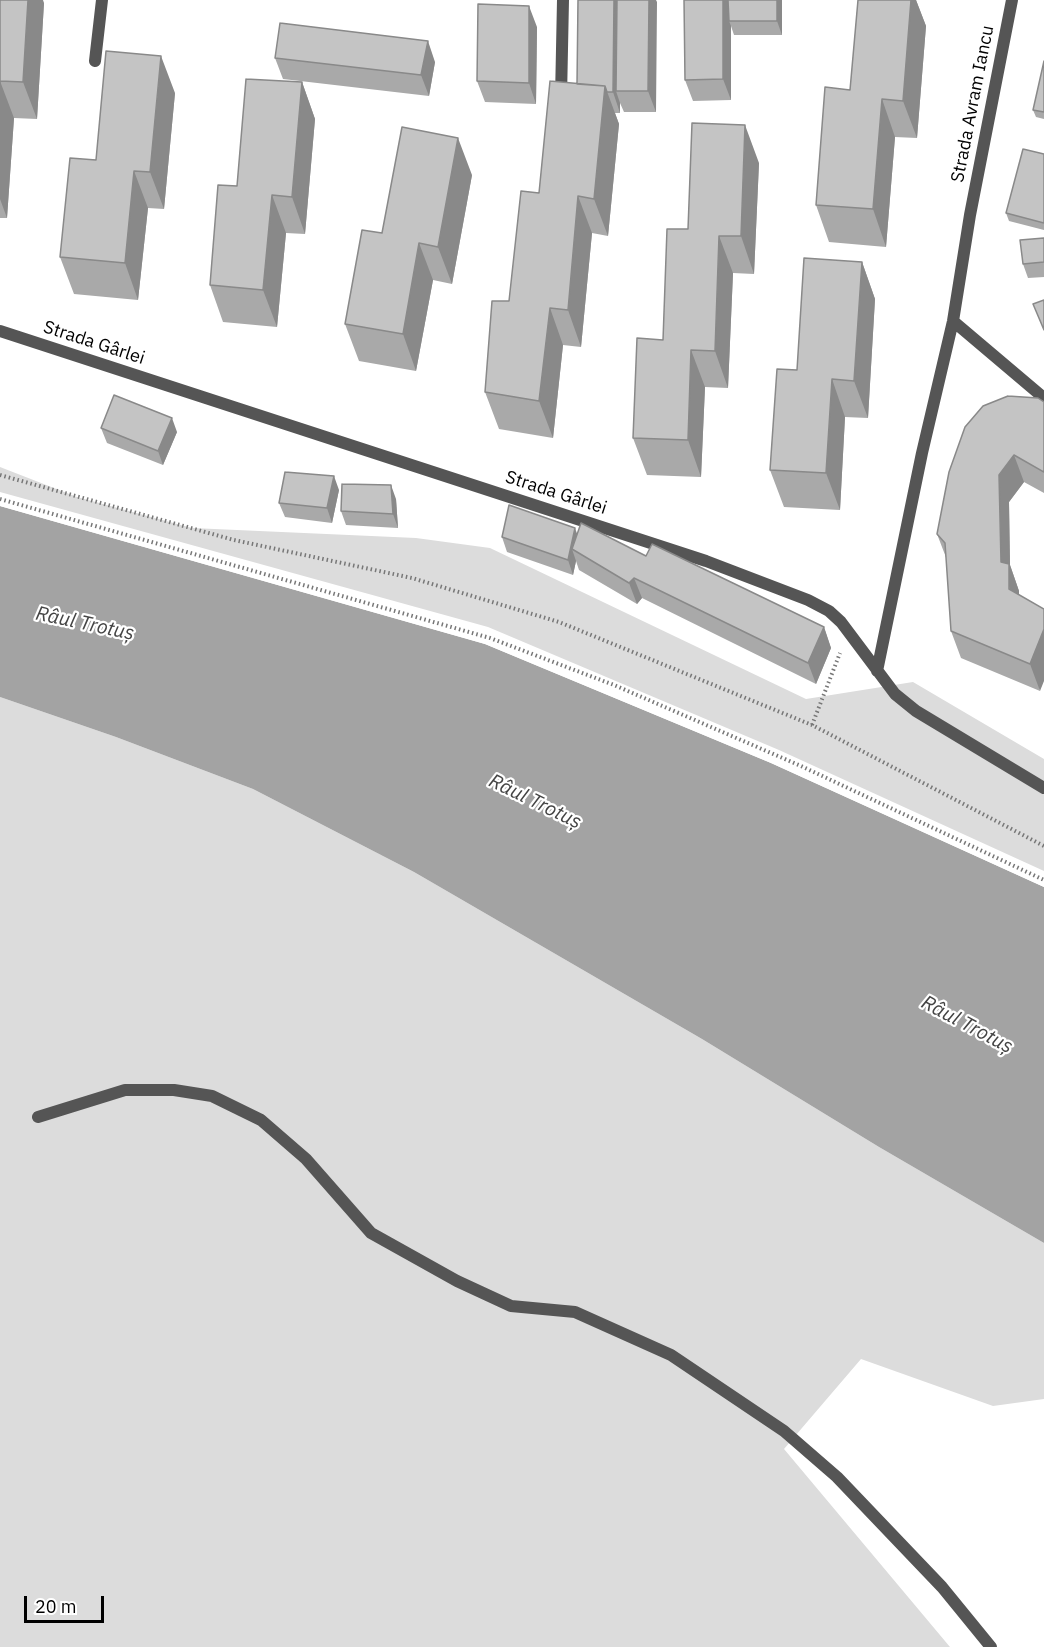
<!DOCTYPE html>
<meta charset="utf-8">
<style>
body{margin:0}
#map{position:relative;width:1044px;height:1647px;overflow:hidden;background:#fff;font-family:"IBM Plex Sans",sans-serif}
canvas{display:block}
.scale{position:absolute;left:24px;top:1596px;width:80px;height:27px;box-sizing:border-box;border:3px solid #000;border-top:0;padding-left:8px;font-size:18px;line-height:21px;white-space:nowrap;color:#000;-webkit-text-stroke:4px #fff;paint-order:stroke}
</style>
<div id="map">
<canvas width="1044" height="1647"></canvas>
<div class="scale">20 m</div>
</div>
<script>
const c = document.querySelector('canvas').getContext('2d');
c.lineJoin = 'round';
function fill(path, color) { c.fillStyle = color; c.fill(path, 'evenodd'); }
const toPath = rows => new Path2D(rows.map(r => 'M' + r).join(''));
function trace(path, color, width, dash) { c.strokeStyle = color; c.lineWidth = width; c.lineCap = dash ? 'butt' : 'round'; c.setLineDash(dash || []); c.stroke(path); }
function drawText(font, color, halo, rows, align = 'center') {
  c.font = font + ' "IBM Plex Sans",sans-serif'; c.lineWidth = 4.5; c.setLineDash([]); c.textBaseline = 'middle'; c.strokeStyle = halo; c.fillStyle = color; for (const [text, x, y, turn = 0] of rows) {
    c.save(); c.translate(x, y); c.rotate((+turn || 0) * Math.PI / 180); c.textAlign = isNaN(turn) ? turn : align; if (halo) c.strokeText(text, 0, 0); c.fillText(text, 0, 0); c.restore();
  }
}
const green = toPath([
 [0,467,77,497,192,528,416,538,490,548,806,699,913,682,1044,759,1044,871,779,750,488,627,0,492],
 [0,697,116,737,253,789,414,872,702,1039,879,1147,1044,1243,1044,1399,993,1406,861,1359,784,1449,950,1647,0,1647]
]);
const water = toPath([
 [0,506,485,644,771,763,1044,887,1044,1243,879,1147,702,1039,414,872,253,789,116,737,0,697]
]);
const pier = toPath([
 [0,503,486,641,772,760,1044,884,1044,887,771,763,485,644,0,506]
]);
const path = toPath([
 [0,475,234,540,412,578,559,622,812,725,1044,846],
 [0,499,490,638,614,685,801,766,1044,880],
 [812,725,840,653]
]);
const minor = toPath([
 [95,61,102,0],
 [561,98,563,0],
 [953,321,1044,398],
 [0,331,706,561,808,600,829,611,841,622,895,694,916,711,1044,788],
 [877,671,922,453,953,321,970,215,1012,0],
 [38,1117,125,1090,174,1090,212,1096,261,1120,306,1159,371,1233,457,1281,511,1306,575,1312,671,1355,784,1431,837,1477,942,1587,991,1647]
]);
const wall = toPath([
 [0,0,44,3,37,119,14,118,7,218,0,218],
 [578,0,656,0,656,112,624,112,620,103,620,113,615,113,619,124,608,236,592,233,581,347,563,345,553,438,499,429,485,392,509,301,539,193,577,84],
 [684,0,782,0,782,35,734,35,731,26,731,100,693,101,685,80],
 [858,0,916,0,926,26,917,138,895,137,886,247,829,242,816,205,850,90],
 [537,27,536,104,485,102,477,81],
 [275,58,435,62,429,96,283,79],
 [1044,61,1044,119,1036,117,1033,110],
 [302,82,315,119,305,234,286,233,277,327,223,322,210,285,237,186],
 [175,93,164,209,148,208,138,300,74,294,60,257,96,160],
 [1044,154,1044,230,1009,221,1006,213],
 [759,163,754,274,733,273,728,388,705,387,701,477,647,475,633,438,663,340,688,229],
 [472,175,452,284,433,280,416,371,359,361,345,324,382,233],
 [1044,238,1044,277,1028,278,1023,264],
 [862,262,875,299,868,418,845,417,840,510,784,507,770,470,797,370],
 [1044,402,1044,493,1024,482,1009,502,1010,565,1019,591,1019,595,1040,691,961,658,951,631,947,560,937,534],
 [101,428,177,432,163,465,107,443],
 [339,490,332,523,285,517,279,503],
 [396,499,398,528,346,525,341,511],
 [577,533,646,556,824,627,831,648,816,684,642,598,637,604,579,570,576,561,573,575,507,552,502,537]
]);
const shadedWall = toPath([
 [28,0,43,0,44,3,37,119,23,82],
 [614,0,622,0,616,91,620,103,620,113,613,92],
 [649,0,656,0,657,2,656,112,648,91],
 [723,0,730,0,729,21,731,26,731,100,723,79],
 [777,0,782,0,782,35,777,21],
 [911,0,916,0,926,26,917,138,903,101],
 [529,6,537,27,536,104,529,83],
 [428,41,435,62,429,96,421,75],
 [161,56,175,93,164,209,150,172],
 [0,81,14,118,7,218,0,199],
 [302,82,315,119,305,234,292,197],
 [605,86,619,124,608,236,594,199],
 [882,99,895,137,886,247,873,209],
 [745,125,759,163,754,274,741,236],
 [458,138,472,175,452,284,438,247],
 [134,171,148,208,138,300,125,263],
 [272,195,286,233,277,327,263,290],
 [578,196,592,233,581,347,568,310],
 [719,236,733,273,728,388,715,351],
 [419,243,433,280,416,371,403,334],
 [862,262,875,299,868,418,854,381],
 [550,308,563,345,553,438,539,401],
 [691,350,705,387,701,477,688,440],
 [832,379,845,417,840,510,826,473],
 [172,418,177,432,163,465,158,451],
 [1014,455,1024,482,1009,502,1010,565,1019,591,1019,616,1001,562,999,475],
 [334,476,339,490,332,523,327,508],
 [391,485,396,499,398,528,393,514],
 [575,528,580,542,572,549,576,561,573,575,568,560],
 [634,578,642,598,637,604,629,583],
 [824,627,831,648,816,684,808,663],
 [1044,629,1044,681,1040,691,1030,664]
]);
const building = toPath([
 [0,0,28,0,23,82,0,81,0,86,0,0],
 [578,0,614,0,613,92,607,92,605,86,577,84,578,0],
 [617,0,649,0,648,91,616,91,617,0],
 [684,0,723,0,723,79,685,80,684,0],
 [728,0,777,0,777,21,729,21,728,0],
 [858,0,911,0,903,101,882,99,873,209,816,205,825,87,850,90,858,0],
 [478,4,529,6,529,83,477,81,478,4],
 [280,23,428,41,421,75,275,58,280,23],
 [106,51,161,56,150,172,134,171,125,263,60,257,70,158,96,160,106,51],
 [1044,61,1044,112,1033,110,1044,61],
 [246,79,302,82,292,197,272,195,263,290,210,285,218,185,237,186,246,79],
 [550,81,605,86,594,199,578,196,568,310,550,308,539,401,485,392,492,301,509,301,521,191,539,193,550,81],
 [692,123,745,125,741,236,719,236,715,351,691,350,688,440,633,438,637,338,663,340,667,229,688,229,692,123],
 [402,127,458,138,438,247,419,243,403,334,345,324,362,230,382,233,402,127],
 [1023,149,1044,154,1044,223,1006,213,1023,149],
 [1044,238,1044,262,1023,264,1020,240,1044,238],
 [804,258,862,262,854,381,832,379,826,473,770,470,777,369,797,370,804,258],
 [1044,300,1044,330,1033,304,1044,300],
 [114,395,172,418,158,451,101,428,114,395],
 [1008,396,1038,398,1044,402,1044,472,1014,455,999,475,1001,562,1009,564,1009,589,1044,609,1044,629,1030,664,951,631,945,543,937,534,949,472,965,427,983,406,1008,396],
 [285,472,334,476,327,508,279,503,285,472],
 [342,484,391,485,393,514,341,511,342,484],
 [509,505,575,528,568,560,502,537,509,505],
 [581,523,646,556,652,544,824,627,808,663,634,578,629,583,572,549,581,523]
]);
const streetNames = [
 ["Strada Avram Iancu",973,104,-79],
 ["Strada Gârlei",94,343,18],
 ["Strada Gârlei",556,493,18]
];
const waterNames = [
 ["Râul Trotuș",85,624,12],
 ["Râul Trotuș",535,802,26],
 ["Râul Trotuș",967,1025,28]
];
fill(green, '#dcdcdc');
fill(water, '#a3a3a3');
fill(pier, '#fff');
trace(path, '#777', 4, [1.5, 3]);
trace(minor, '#555', 12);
fill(wall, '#a9a9a9');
fill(shadedWall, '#898989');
fill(building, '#c4c4c4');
trace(building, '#898989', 1.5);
drawText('18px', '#000', '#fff', streetNames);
drawText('italic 20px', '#444', '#fff', waterNames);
</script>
